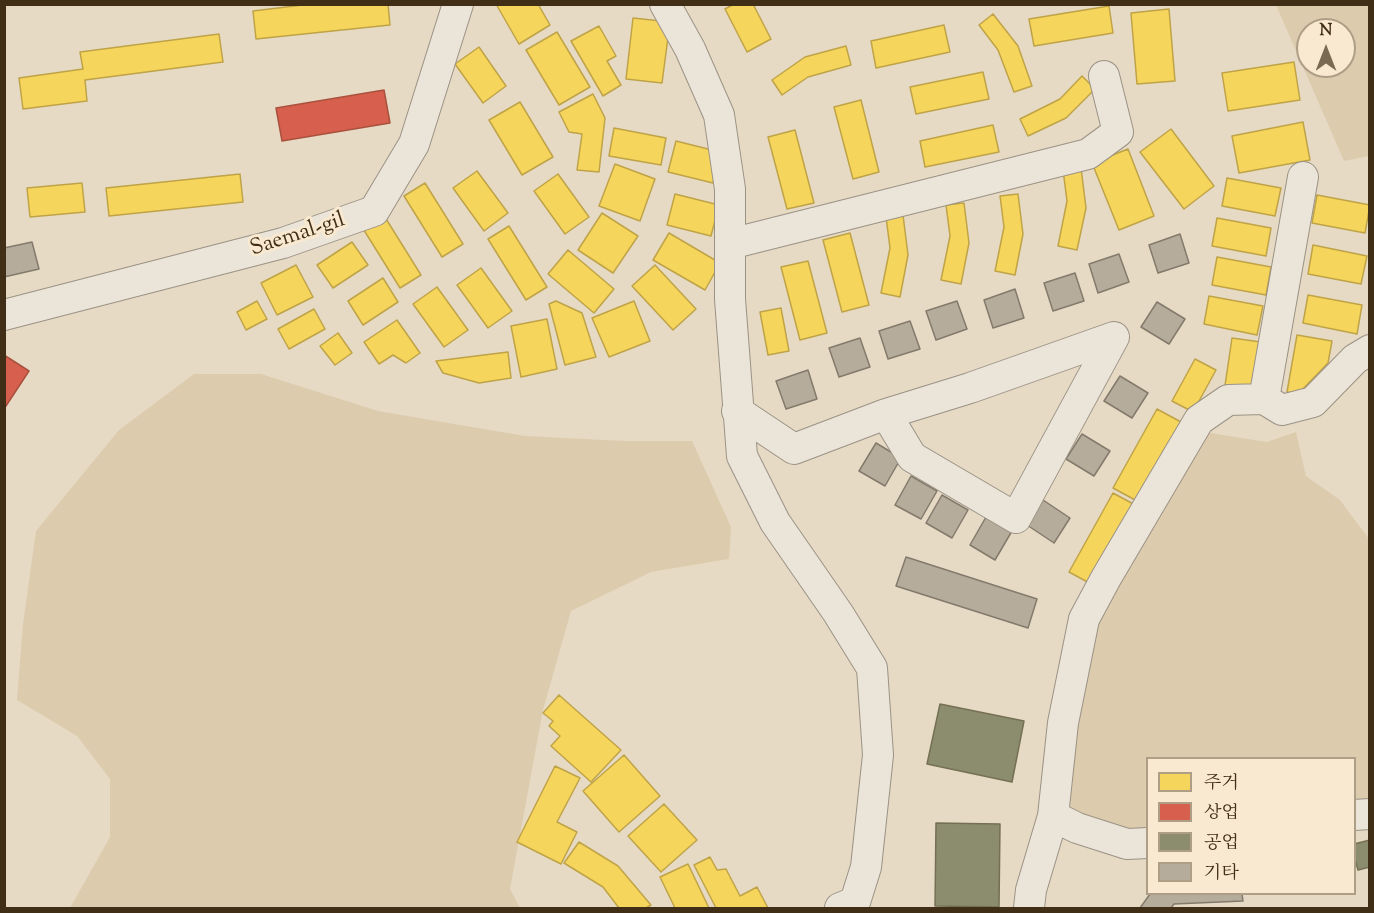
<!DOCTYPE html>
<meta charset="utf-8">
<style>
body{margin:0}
#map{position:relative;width:1374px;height:913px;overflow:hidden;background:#e6dac5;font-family:"Sorts Mill Goudy","Noto Serif KR",serif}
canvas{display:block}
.frame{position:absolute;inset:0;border:6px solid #402e17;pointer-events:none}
.legend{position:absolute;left:1146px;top:757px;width:210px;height:138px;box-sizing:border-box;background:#f8e9d0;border:2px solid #ae9e86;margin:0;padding:8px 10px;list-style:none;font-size:18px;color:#402e17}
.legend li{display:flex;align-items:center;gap:12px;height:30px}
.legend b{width:30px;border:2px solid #ae9e86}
.north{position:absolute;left:1296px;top:18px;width:60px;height:60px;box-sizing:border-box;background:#f8e9d0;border:2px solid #ae9e86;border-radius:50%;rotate:0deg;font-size:16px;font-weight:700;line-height:24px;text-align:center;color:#402e17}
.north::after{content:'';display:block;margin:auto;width:21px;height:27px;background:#7a6a54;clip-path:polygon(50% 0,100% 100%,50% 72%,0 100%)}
</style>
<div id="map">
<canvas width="1374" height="913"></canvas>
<div class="frame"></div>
<ul class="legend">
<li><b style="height:16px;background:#f6d55c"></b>주거</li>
<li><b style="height:16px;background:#d6604d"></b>상업</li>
<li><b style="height:16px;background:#8c8c6e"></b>공업</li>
<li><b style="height:16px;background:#b5ac9c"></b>기타</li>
</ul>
<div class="north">N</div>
</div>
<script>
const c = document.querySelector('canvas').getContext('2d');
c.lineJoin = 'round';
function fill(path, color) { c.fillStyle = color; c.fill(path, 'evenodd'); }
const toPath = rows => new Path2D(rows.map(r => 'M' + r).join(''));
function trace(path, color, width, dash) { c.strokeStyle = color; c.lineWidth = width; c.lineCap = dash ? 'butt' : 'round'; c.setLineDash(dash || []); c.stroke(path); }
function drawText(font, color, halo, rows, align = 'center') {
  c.font = font + ' "Sorts Mill Goudy",serif'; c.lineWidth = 6; c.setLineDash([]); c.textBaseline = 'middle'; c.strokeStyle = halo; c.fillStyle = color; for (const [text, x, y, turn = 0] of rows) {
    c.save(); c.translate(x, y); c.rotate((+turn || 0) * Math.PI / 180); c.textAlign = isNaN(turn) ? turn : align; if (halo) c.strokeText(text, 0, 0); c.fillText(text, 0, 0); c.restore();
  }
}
const green = toPath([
 [1276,5,1369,5,1369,156,1344,161],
 [1308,30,1344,30,1344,66,1308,66],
 [194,374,261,374,378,411,525,436,625,441,692,441,731,527,729,559,651,572,571,611,543,710,510,889,520,908,70,908,110,837,110,779,77,736,17,700,23,624,36,531,119,430],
 [1204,432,1267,442,1296,432,1306,476,1340,500,1369,539,1369,810,1355,809,1354,758,1148,758,1147,831,1083,828,1068,802,1079,664,1111,595]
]);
const homes = toPath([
 [311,4,388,4,390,25,256,39,253,11,311,4],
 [496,4,538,4,550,25,519,44,496,4],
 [734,4,753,4,771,39,747,52,725,9,734,4],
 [1109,6,1113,33,1034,46,1029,19,1109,6],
 [1169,9,1175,81,1137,84,1131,13,1169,9],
 [993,14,1018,46,1032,86,1014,92,998,50,979,25,993,14],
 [633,18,670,22,662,83,626,79,633,18],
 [944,25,950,52,876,68,871,41,944,25],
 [599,26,616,56,607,61,621,85,603,96,571,41,599,26],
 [557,32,590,87,559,105,526,50,557,32],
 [219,34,223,62,85,80,87,101,23,109,19,78,83,69,80,52,219,34],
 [846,46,851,65,808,77,782,95,772,80,805,57,846,46],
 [479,47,506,86,483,103,455,64,479,47],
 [1294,62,1300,100,1228,111,1222,73,1294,62],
 [983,72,989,99,916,114,910,87,983,72],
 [1082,76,1095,89,1066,118,1028,136,1020,119,1060,99,1082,76],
 [593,94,605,118,599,172,577,170,582,134,569,132,559,112,593,94],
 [861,100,879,172,853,179,834,107,861,100],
 [520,102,553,157,522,175,489,120,520,102],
 [1303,122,1310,160,1239,173,1232,136,1303,122],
 [993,125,999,152,925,167,920,141,993,125],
 [614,128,666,138,661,165,609,156,614,128],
 [1171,129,1214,186,1184,209,1140,152,1171,129],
 [795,130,814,203,787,209,768,137,795,130],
 [676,141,720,152,713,183,668,172,676,141],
 [1128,149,1154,216,1119,230,1092,163,1128,149],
 [615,164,655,179,640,221,599,206,615,164],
 [1081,168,1086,208,1077,250,1058,246,1067,201,1063,170,1081,168],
 [477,171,508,213,484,231,453,188,477,171],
 [240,174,243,202,109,216,106,188,240,174],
 [558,174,589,217,565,234,534,191,558,174],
 [1227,178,1281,188,1275,216,1222,206,1227,178],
 [82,183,85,212,30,217,27,188,82,183],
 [425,183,463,244,442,257,404,196,425,183],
 [675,194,719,205,711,236,667,225,675,194],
 [1018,194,1023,234,1015,275,995,271,1004,227,1000,196,1018,194],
 [1317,195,1370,205,1365,233,1312,223,1317,195],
 [964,203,969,243,961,284,941,280,950,236,946,205,964,203],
 [602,213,638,236,613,273,578,250,602,213],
 [383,214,421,275,400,288,362,227,383,214],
 [903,215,908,255,900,297,881,293,890,248,886,217,903,215],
 [1217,218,1271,228,1266,256,1212,246,1217,218],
 [509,226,547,287,526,300,488,239,509,226],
 [669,233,720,263,705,290,653,260,669,233],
 [850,233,869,305,842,312,823,240,850,233],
 [352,242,368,265,333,288,317,265,352,242],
 [1313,245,1367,256,1361,284,1308,274,1313,245],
 [568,250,614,289,594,313,548,274,568,250],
 [1217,257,1271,267,1266,295,1212,285,1217,257],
 [808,261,827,333,800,340,781,267,808,261],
 [296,265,313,297,277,315,261,283,296,265],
 [655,265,696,309,673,330,632,286,655,265],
 [481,268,512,311,488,328,457,285,481,268],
 [383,278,398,302,363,325,348,301,383,278],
 [437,287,468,330,444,347,413,304,437,287],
 [1308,295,1362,305,1357,334,1303,323,1308,295],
 [1209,296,1263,306,1257,335,1204,324,1209,296],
 [257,301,267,319,246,330,237,312,257,301],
 [556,301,582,313,596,357,565,365,549,304,556,301],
 [634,301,650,341,609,357,592,318,634,301],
 [781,308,789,351,768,355,760,312,781,308],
 [314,309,325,329,289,349,278,329,314,309],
 [547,319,557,369,521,377,511,326,547,319],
 [397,320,420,353,406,363,393,355,379,364,364,342,397,320],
 [338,333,352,353,335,365,320,346,338,333],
 [1297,335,1332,341,1328,363,1298,394,1287,392,1297,335],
 [1232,338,1261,342,1253,396,1224,392,1232,338],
 [508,352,511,378,479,383,443,373,436,361,508,352],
 [1195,359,1216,370,1193,412,1172,401,1195,359],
 [1157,409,1181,422,1137,501,1113,488,1157,409],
 [1113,493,1137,506,1093,585,1069,572,1113,493],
 [559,695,621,750,591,782,551,746,560,736,549,726,553,721,543,713,559,695],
 [624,755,660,796,619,832,583,791,624,755],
 [555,766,580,778,557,822,577,832,561,864,517,842,555,766],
 [664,804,697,840,661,872,628,836,664,804],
 [579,842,618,866,651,905,646,908,619,908,603,887,564,863,579,842],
 [710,857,717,870,726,869,740,896,757,887,768,908,716,908,694,865,710,857],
 [688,864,709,908,675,908,660,877,688,864]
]);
const shops = toPath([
 [384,90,390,123,282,141,276,108,384,90],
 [4,355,29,371,4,409,4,355]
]);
const industry = toPath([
 [940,704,1024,721,1012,782,927,764,940,704],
 [936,823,1000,824,999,907,935,906,936,823],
 [1370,840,1370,867,1358,870,1354,856,1354,844,1370,840]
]);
const building = toPath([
 [1180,234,1189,263,1158,273,1149,245,1180,234],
 [32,242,39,269,4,277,4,248,32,242],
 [1119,254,1129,282,1098,293,1089,264,1119,254],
 [1075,273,1084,301,1053,311,1044,283,1075,273],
 [1015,289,1024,318,993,328,984,300,1015,289],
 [957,301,967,329,936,340,926,311,957,301],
 [1157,302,1185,319,1169,344,1141,327,1157,302],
 [910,321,920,349,888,359,879,331,910,321],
 [860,338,870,367,839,377,829,348,860,338],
 [808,370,817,399,786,409,776,381,808,370],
 [1120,376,1148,393,1132,418,1104,401,1120,376],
 [1082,434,1110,451,1094,476,1066,459,1082,434],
 [876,443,901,458,885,486,859,471,876,443],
 [911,476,937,491,921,519,895,505,911,476],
 [942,495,968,510,952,538,926,523,942,495],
 [1043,500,1070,518,1054,543,1027,525,1043,500],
 [986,517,1012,531,995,560,970,545,986,517],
 [906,557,1037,599,1028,628,896,586,906,557],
 [1150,894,1242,894,1243,901,1174,904,1171,908,1140,908,1150,894]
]);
const minor = toPath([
 [665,4,690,49,719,115,730,189,730,299,742,456,775,522,838,613,872,668,878,755,866,867,855,902,840,908],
 [1303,177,1264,399,1282,410,1313,402,1355,359,1370,350],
 [730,244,1088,154,1118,132,1104,76],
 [4,315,283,243,374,211,414,144,458,4],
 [737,411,794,449,886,414,970,388,1114,337,1016,518,912,457,886,414],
 [1354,815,1370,814],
 [1053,816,1077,828,1127,844,1148,843],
 [1029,908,1031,890,1053,816,1063,723,1084,619,1106,578,1199,420,1228,400,1264,399]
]);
const streetNames = [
 ["Saemal-gil",298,236,-18]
];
fill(green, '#ddcbae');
fill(homes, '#f6d55c');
trace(homes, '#bfa347', 1.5);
fill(shops, '#d6604d');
trace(shops, '#a9513d', 1.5);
fill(industry, '#8c8c6e');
trace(industry, '#757054', 1.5);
fill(building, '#b5ac9c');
trace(building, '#847a6c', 1.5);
trace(minor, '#9b9284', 32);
trace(minor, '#eae4d9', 30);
drawText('22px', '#402e17', '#f8e9d0', streetNames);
</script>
